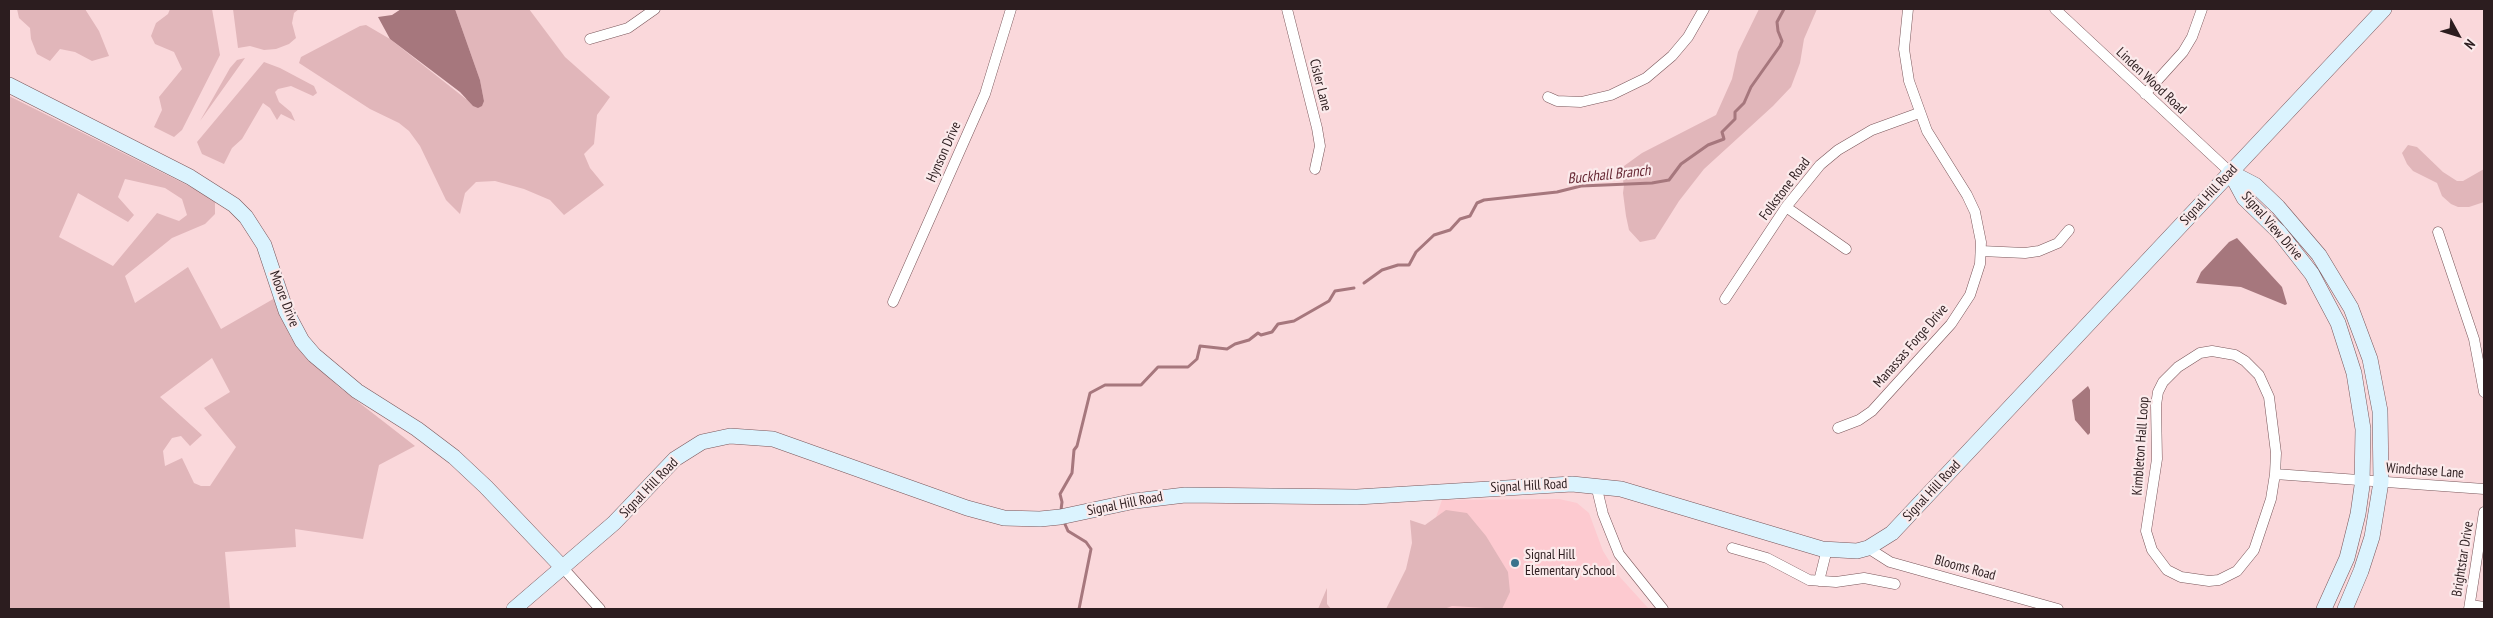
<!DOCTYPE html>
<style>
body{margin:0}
#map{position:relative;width:2493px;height:618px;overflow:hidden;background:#fad8db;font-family:"PT Sans Narrow",sans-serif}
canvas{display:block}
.frame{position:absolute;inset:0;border:10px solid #2c1d1f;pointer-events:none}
.north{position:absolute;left:2433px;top:10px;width:50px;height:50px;-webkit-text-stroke:4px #fbeaeb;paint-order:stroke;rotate:129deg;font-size:14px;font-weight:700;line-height:20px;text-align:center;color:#2c1d1f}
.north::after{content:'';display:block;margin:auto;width:18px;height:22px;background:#2c1d1f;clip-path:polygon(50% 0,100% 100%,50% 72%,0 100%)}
</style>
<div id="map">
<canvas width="2493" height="618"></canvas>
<div class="frame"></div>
<div class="north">N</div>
</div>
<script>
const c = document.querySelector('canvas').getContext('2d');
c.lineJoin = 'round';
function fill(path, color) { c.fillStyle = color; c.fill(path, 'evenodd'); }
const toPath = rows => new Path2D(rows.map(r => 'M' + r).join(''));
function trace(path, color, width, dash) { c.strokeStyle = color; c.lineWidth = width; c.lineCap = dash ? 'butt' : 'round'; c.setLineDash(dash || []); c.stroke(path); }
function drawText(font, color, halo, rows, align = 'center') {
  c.font = font + ' "PT Sans Narrow",sans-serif'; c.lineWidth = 4.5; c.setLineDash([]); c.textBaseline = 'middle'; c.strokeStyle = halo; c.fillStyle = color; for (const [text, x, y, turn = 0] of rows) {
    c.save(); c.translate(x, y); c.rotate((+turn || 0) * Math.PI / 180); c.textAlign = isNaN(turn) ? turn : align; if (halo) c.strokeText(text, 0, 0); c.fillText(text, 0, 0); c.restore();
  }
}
const built = toPath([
 [1559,499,1577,503,1589,513,1603,551,1618,575,1649,609,1404,609,1442,500]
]);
const green = toPath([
 [17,9,85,9,99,31,109,56,92,61,75,52,60,49,50,61,37,54,31,39,30,28,19,18],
 [170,9,212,9,220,55,182,130,174,137,154,127,162,110,159,97,182,69,174,52,155,44,151,36,156,23,168,14],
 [233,9,299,9,294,13,292,23,296,38,289,44,276,49,264,50,250,46,238,48],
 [455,9,529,9,565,57,610,97,597,115,594,144,584,154,590,168,604,185,564,215,550,200,524,189,495,181,476,182,465,193,460,214,446,200,420,146,409,131,399,123,370,109,299,63,301,57,360,26,366,25,390,39,466,99,484,101,480,80],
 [1759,9,1817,9,1804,39,1800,63,1791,87,1773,106,1704,169,1679,201,1655,239,1640,242,1629,230,1626,216,1623,193,1624,185,1621,172,1624,166,1642,153,1716,115,1732,79,1738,52],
 [245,58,200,121,230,68,237,60],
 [264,62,280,68,314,86,317,93,313,96,291,86,278,89,275,92,279,102,291,112,295,121,281,114,277,120,270,108,263,103,242,139,232,148,224,164,202,154,197,142],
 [9,96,215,199,215,214,205,224,172,238,125,276,135,303,188,267,221,329,275,298,291,338,303,353,339,387,415,446,379,465,363,539,295,529,296,547,225,552,230,609,9,609],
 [125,179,165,188,182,199,187,215,179,221,157,213,113,266,59,237,78,193,128,222,134,215,118,197],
 [212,358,230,392,204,408,236,447,210,486,201,486,194,483,182,458,165,466,163,451,172,438,181,436,190,446,202,435,160,397],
 [2408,145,2417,147,2443,172,2457,181,2463,181,2484,169,2484,202,2469,207,2458,207,2451,204,2442,196,2437,183,2413,171,2407,164,2402,153],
 [1446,510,1467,513,1486,536,1508,572,1510,592,1502,609,1452,606,1444,609,1386,609,1406,569,1412,543,1410,520,1425,525],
 [1327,588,1327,604,1331,609,1318,609]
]);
const water = toPath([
 [401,9,455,9,480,80,484,101,482,106,478,108,473,106,460,92,390,39,378,17,392,15],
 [2237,238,2282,287,2287,304,2285,305,2241,287,2196,283,2201,272,2229,242],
 [2088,386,2090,390,2090,433,2088,435,2075,420,2072,400]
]);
const stream = toPath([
 [1364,283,1382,270,1398,265,1409,265,1416,252,1434,235,1450,230,1460,219,1470,216,1477,203,1484,200,1557,192,1581,186,1652,183,1669,180,1681,164,1708,145,1724,139,1722,132,1735,119,1735,112,1744,103,1751,87,1780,46,1782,41,1778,31,1777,22,1784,9],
 [1061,510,1062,502,1060,494,1072,473,1074,450,1077,446,1090,393,1105,385,1141,385,1158,367,1188,367,1197,359,1200,346,1227,349,1235,344,1249,340,1258,333,1261,335,1272,332,1278,324,1294,321,1329,301,1335,291,1354,288],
 [1064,522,1068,531,1086,542,1091,549,1079,609]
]);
const street = toPath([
 [1287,9,1317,128,1320,146,1315,169],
 [2055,9,2230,172],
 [590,39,628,28,655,9],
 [2145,94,2183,52,2192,37,2202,9],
 [1548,97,1557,101,1581,102,1611,95,1646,78,1672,56,1688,37,1704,9],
 [1786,207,1846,249],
 [2438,232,2474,339,2484,392],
 [1981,251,2025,253,2039,251,2058,243,2069,230],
 [1725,299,1786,207,1820,165,1838,150,1872,130,1919,113],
 [893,302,985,94,1011,9],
 [2212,351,2235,355,2245,361,2259,375,2269,397,2276,453,2275,474,2271,499,2254,550,2237,571,2219,580,2209,581,2181,577,2167,570,2152,550,2146,531,2157,459,2156,405,2158,392,2163,382,2178,367,2200,353,2212,351],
 [1838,428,1859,420,1872,411,1951,324,1970,295,1980,264,1981,242,1975,212,1967,195,1927,131,1909,81,1904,49,1908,9],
 [2275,474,2484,489],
 [1596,485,1603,514,1619,554,1663,609],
 [1732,548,1767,558,1809,580,1836,582,1864,578,1895,584],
 [1868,548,1890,562,2058,609],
 [563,568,600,609],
 [1819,581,1827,549],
 [2470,605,2484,607],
 [2469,609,2484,512]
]);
const secondary = toPath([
 [9,85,190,177,234,205,246,217,264,245,286,311,302,341,314,355,357,391,417,429,454,457,486,487,563,568],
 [2230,172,2255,185,2278,207,2319,255,2351,308,2370,359,2380,411,2381,482,2372,537,2361,571,2345,609],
 [2230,172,2244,198,2279,232,2312,274,2338,323,2354,373,2363,429,2362,486,2358,514,2347,558,2324,609],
 [514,609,614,523,675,459,702,442,730,436,773,439,967,508,1004,518,1040,519,1060,517,1135,501,1185,495,1357,497,1572,484,1621,489,1822,549,1857,551,1868,548,1892,533,2384,9]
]);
const markers = [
 [1515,563,5,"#3a738c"]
];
const streetNames = [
 ["Linden Wood Road",2151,81,43],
 ["Cisler Lane",1320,85,76],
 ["Hynson Drive",944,152,-66],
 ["Folkstone Road",1785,189,-53],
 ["Signal Hill Road",2209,195,-47],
 ["Signal View Drive",2272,226,49],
 ["Moore Drive",284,299,69],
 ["Manassas Forge Drive",1911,346,-49],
 ["Kimbleton Hall Loop",2141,446,-86],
 ["Windchase Lane",2425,471,4],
 ["Signal Hill Road",1529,486,-3],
 ["Signal Hill Road",649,488,-46],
 ["Signal Hill Road",1932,491,-47],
 ["Signal Hill Road",1125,504,-11],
 ["Brightstar Drive",2463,559,-81],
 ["Blooms Road",1965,568,15]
];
const poiNames = [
 ["Signal Hill",1525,555],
 ["Elementary School",1525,571]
];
const waterNames = [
 ["Buckhall Branch",1609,175,-6]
];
fill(built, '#fdcad0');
fill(green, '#e1b6ba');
fill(water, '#a6777d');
trace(stream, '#a6777d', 3);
trace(street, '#79565a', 11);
trace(secondary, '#79565a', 16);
trace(street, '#fff', 10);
trace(secondary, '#dbf3fe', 15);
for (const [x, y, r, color] of markers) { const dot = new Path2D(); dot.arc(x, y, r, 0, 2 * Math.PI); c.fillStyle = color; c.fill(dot); trace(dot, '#fbeaeb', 2); }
drawText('14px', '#2c1d1f', '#fbeaeb', streetNames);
drawText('14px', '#2c1d1f', '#fbeaeb', poiNames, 'left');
drawText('italic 15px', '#672935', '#fbeaeb', waterNames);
</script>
